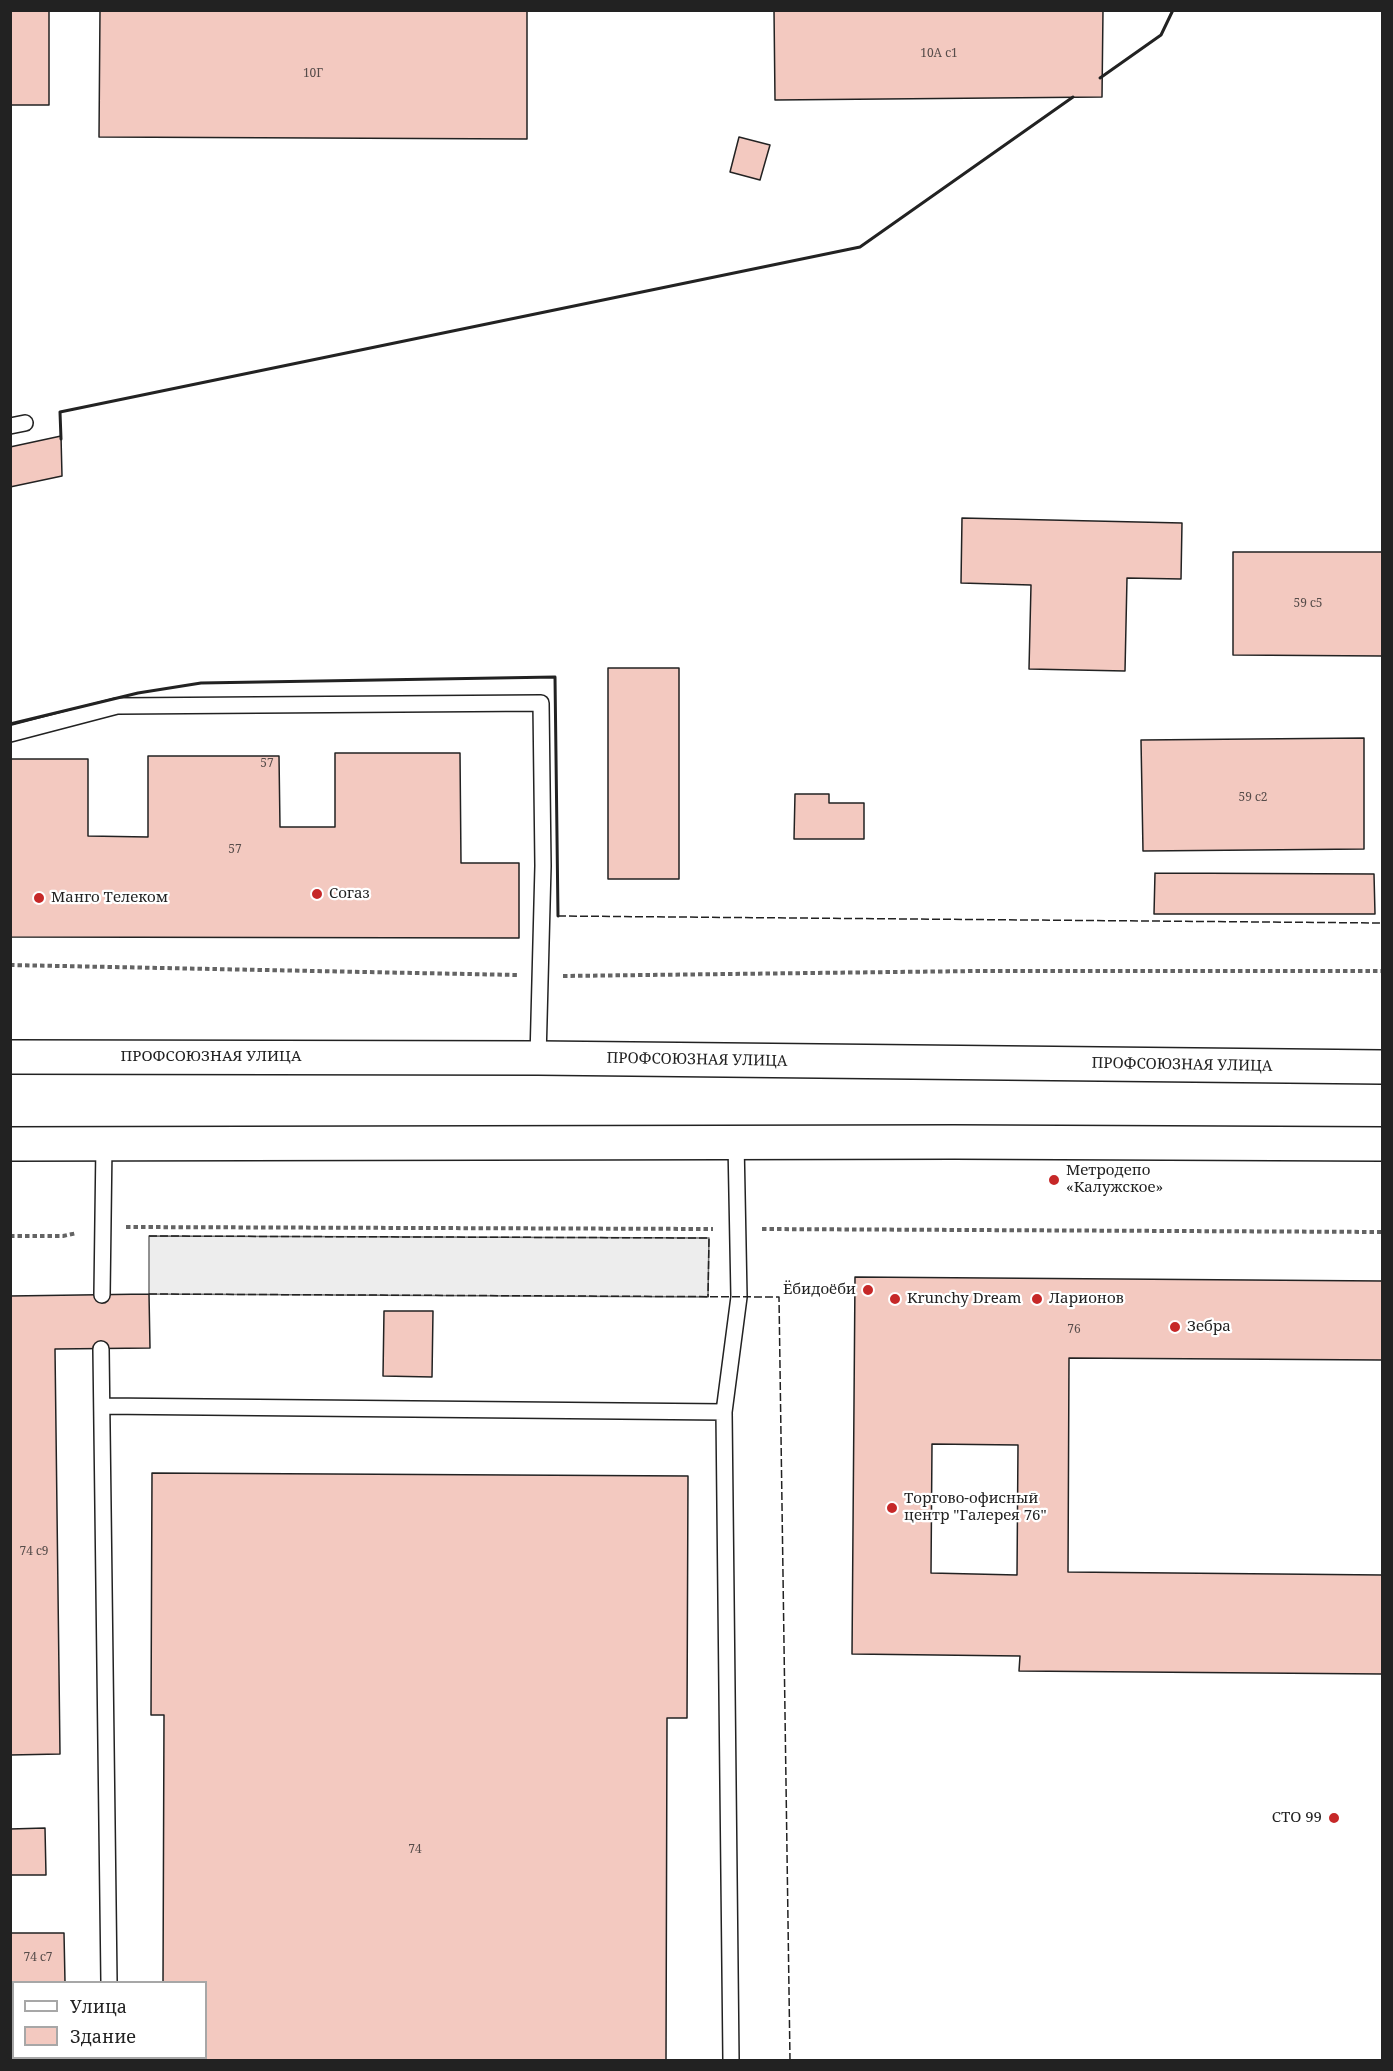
<!DOCTYPE html>
<meta charset="utf-8">
<style>
body{margin:0}
#map{position:relative;width:1393px;height:2071px;overflow:hidden;background:#fff;font-family:"Noto Serif",serif}
canvas{display:block}
.frame{position:absolute;inset:0;border:12px solid #222;pointer-events:none}
.legend{position:absolute;left:12px;top:1981px;width:195px;height:78px;box-sizing:border-box;background:#fff;border:2px solid #a7a7a7;margin:0;padding:8px 10px;list-style:none;font-size:18px;color:#222}
.legend li{display:flex;align-items:center;gap:12px;height:30px}
.legend b{width:30px;border:2px solid #a7a7a7}
</style>
<div id="map">
<canvas width="1393" height="2071"></canvas>
<div class="frame"></div>
<ul class="legend">
<li><b style="height:8px;background:#fff"></b>Улица</li>
<li><b style="height:16px;background:#f3c9c0"></b>Здание</li>
</ul>
</div>
<script>
const c = document.querySelector('canvas').getContext('2d');
c.lineJoin = 'round';
function fill(path, color) { c.fillStyle = color; c.fill(path, 'evenodd'); }
const toPath = rows => new Path2D(rows.map(r => 'M' + r).join(''));
function trace(path, color, width, dash) { c.strokeStyle = color; c.lineWidth = width; c.lineCap = dash ? 'butt' : 'round'; c.setLineDash(dash || []); c.stroke(path); }
function drawText(font, color, halo, rows, align = 'center') {
  c.font = font + ' "Noto Serif",serif'; c.lineWidth = 4.5; c.setLineDash([]); c.textBaseline = 'middle'; c.strokeStyle = halo; c.fillStyle = color; for (const [text, x, y, turn = 0] of rows) {
    c.save(); c.translate(x, y); c.rotate((+turn || 0) * Math.PI / 180); c.textAlign = isNaN(turn) ? turn : align; if (halo) c.strokeText(text, 0, 0); c.fillText(text, 0, 0); c.restore();
  }
}
const parking = toPath([
 [149,1236,709,1238,708,1297,149,1294,149,1236]
]);
const building = toPath([
 [10,10,49,10,49,105,10,105,10,10],
 [100,10,527,10,527,139,99,137,100,10],
 [774,10,1103,10,1102,97,775,100,774,10],
 [739,137,770,145,760,180,730,172,739,137],
 [61,436,62,476,10,487,10,447,61,436],
 [962,518,1182,523,1181,579,1127,578,1125,671,1029,669,1031,585,961,583,962,518],
 [1233,552,1382,552,1382,656,1233,655,1233,552],
 [608,668,679,668,679,879,608,879,608,668],
 [1364,738,1364,849,1143,851,1141,740,1364,738],
 [335,753,460,753,461,863,519,863,519,938,10,937,10,759,88,759,88,836,148,837,148,756,279,756,280,827,335,827,335,753],
 [795,794,829,794,829,803,864,803,864,839,794,839,795,794],
 [1155,873,1374,874,1375,914,1154,914,1155,873],
 [855,1277,1382,1281,1382,1360,1069,1358,1068,1572,1382,1575,1382,1674,1019,1671,1020,1656,852,1654,855,1277],
 [932,1444,1018,1445,1017,1575,931,1573,932,1444],
 [149,1294,150,1348,55,1349,60,1754,10,1755,10,1296,149,1294],
 [384,1311,433,1311,432,1377,383,1376,384,1311],
 [152,1473,688,1476,687,1718,667,1718,666,2060,163,2060,163,2058,206,2058,206,1982,163,1982,164,1715,151,1715,152,1473],
 [45,1828,46,1875,10,1875,10,1829,45,1828],
 [10,1933,64,1933,65,1982,14,1982,14,1991,10,1991,10,1933],
 [10,2037,14,2037,14,2058,63,2058,63,2060,10,2060,10,2037]
]);
const path = toPath([
 [10,965,517,975],
 [563,976,977,971,1382,971],
 [126,1227,713,1229],
 [762,1229,1382,1232],
 [10,1236,63,1236,77,1233]
]);
const service = toPath([
 [10,426,25,423],
 [10,734,117,706,541,703,543,866,538,1058],
 [102,1295,104,1144],
 [101,1349,109,1982],
 [102,1406,724,1412],
 [110,2058,110,2060],
 [731,2060,724,1412,739,1297,736,1142]
]);
const primary = toPath([
 [10,1057,538,1058,1382,1067],
 [10,1144,954,1142,1382,1144]
]);
const fence = toPath([
 [558,916,1382,923],
 [149,1236,709,1238,708,1297],
 [149,1294,779,1297,790,2060]
]);
const wall = toPath([
 [1100,78,1161,35,1173,10],
 [61,439,60,412,860,247,1073,97],
 [10,724,138,693,201,683,555,677,558,916]
]);
const markers = [
 [317,894,6,"#c62828"],
 [39,898,6,"#c62828"],
 [1054,1180,6,"#c62828"],
 [868,1290,6,"#c62828"],
 [895,1299,6,"#c62828"],
 [1037,1299,6,"#c62828"],
 [1175,1327,6,"#c62828"],
 [892,1508,6,"#c62828"],
 [1334,1818,6,"#c62828"]
];
const numberNames = [
 ["10А с1",939,54],
 ["10Г",313,74],
 ["59 с5",1308,604],
 ["57",267,764],
 ["59 с2",1253,798],
 ["57",235,850],
 ["76",1074,1330],
 ["74 с9",34,1552],
 ["74",415,1850],
 ["74 с7",38,1958]
];
const poiNames = [
 ["Согаз",329,894],
 ["Манго Телеком",51,898],
 ["Метродепо",1066,1171],
 ["«Калужское»",1066,1188],
 ["Ёбидоёби",856,1290,"right"],
 ["Krunchy Dream",907,1299],
 ["Ларионов",1049,1299],
 ["Зебра",1187,1327],
 ["Торгово-офисный",904,1499],
 ["центр \"Галерея 76\"",904,1516],
 ["СТО 99",1322,1818,"right"]
];
const streetNames = [
 ["ПРОФСОЮЗНАЯ УЛИЦА",211,1057],
 ["ПРОФСОЮЗНАЯ УЛИЦА",697,1060,1],
 ["ПРОФСОЮЗНАЯ УЛИЦА",1182,1065,1]
];
fill(parking, '#ededed');
trace(parking, '#6f6f6f', 1.5);
fill(building, '#f3c9c0');
trace(building, '#222', 1.5);
trace(service, '#222', 18);
trace(primary, '#222', 36);
trace(path, '#646464', 4, [4.5, 3]);
trace(service, '#fff', 15);
trace(primary, '#fff', 33);
trace(fence, '#222', 1.5, [8, 3]);
trace(wall, '#222', 3);
for (const [x, y, r, color] of markers) { const dot = new Path2D(); dot.arc(x, y, r, 0, 2 * Math.PI); c.fillStyle = color; c.fill(dot); trace(dot, '#fff', 2); }
drawText('12px', '#564c4a', null, numberNames);
drawText('15px', '#222', '#fff', poiNames, 'left');
drawText('15px', '#222', '#fff', streetNames);
</script>
